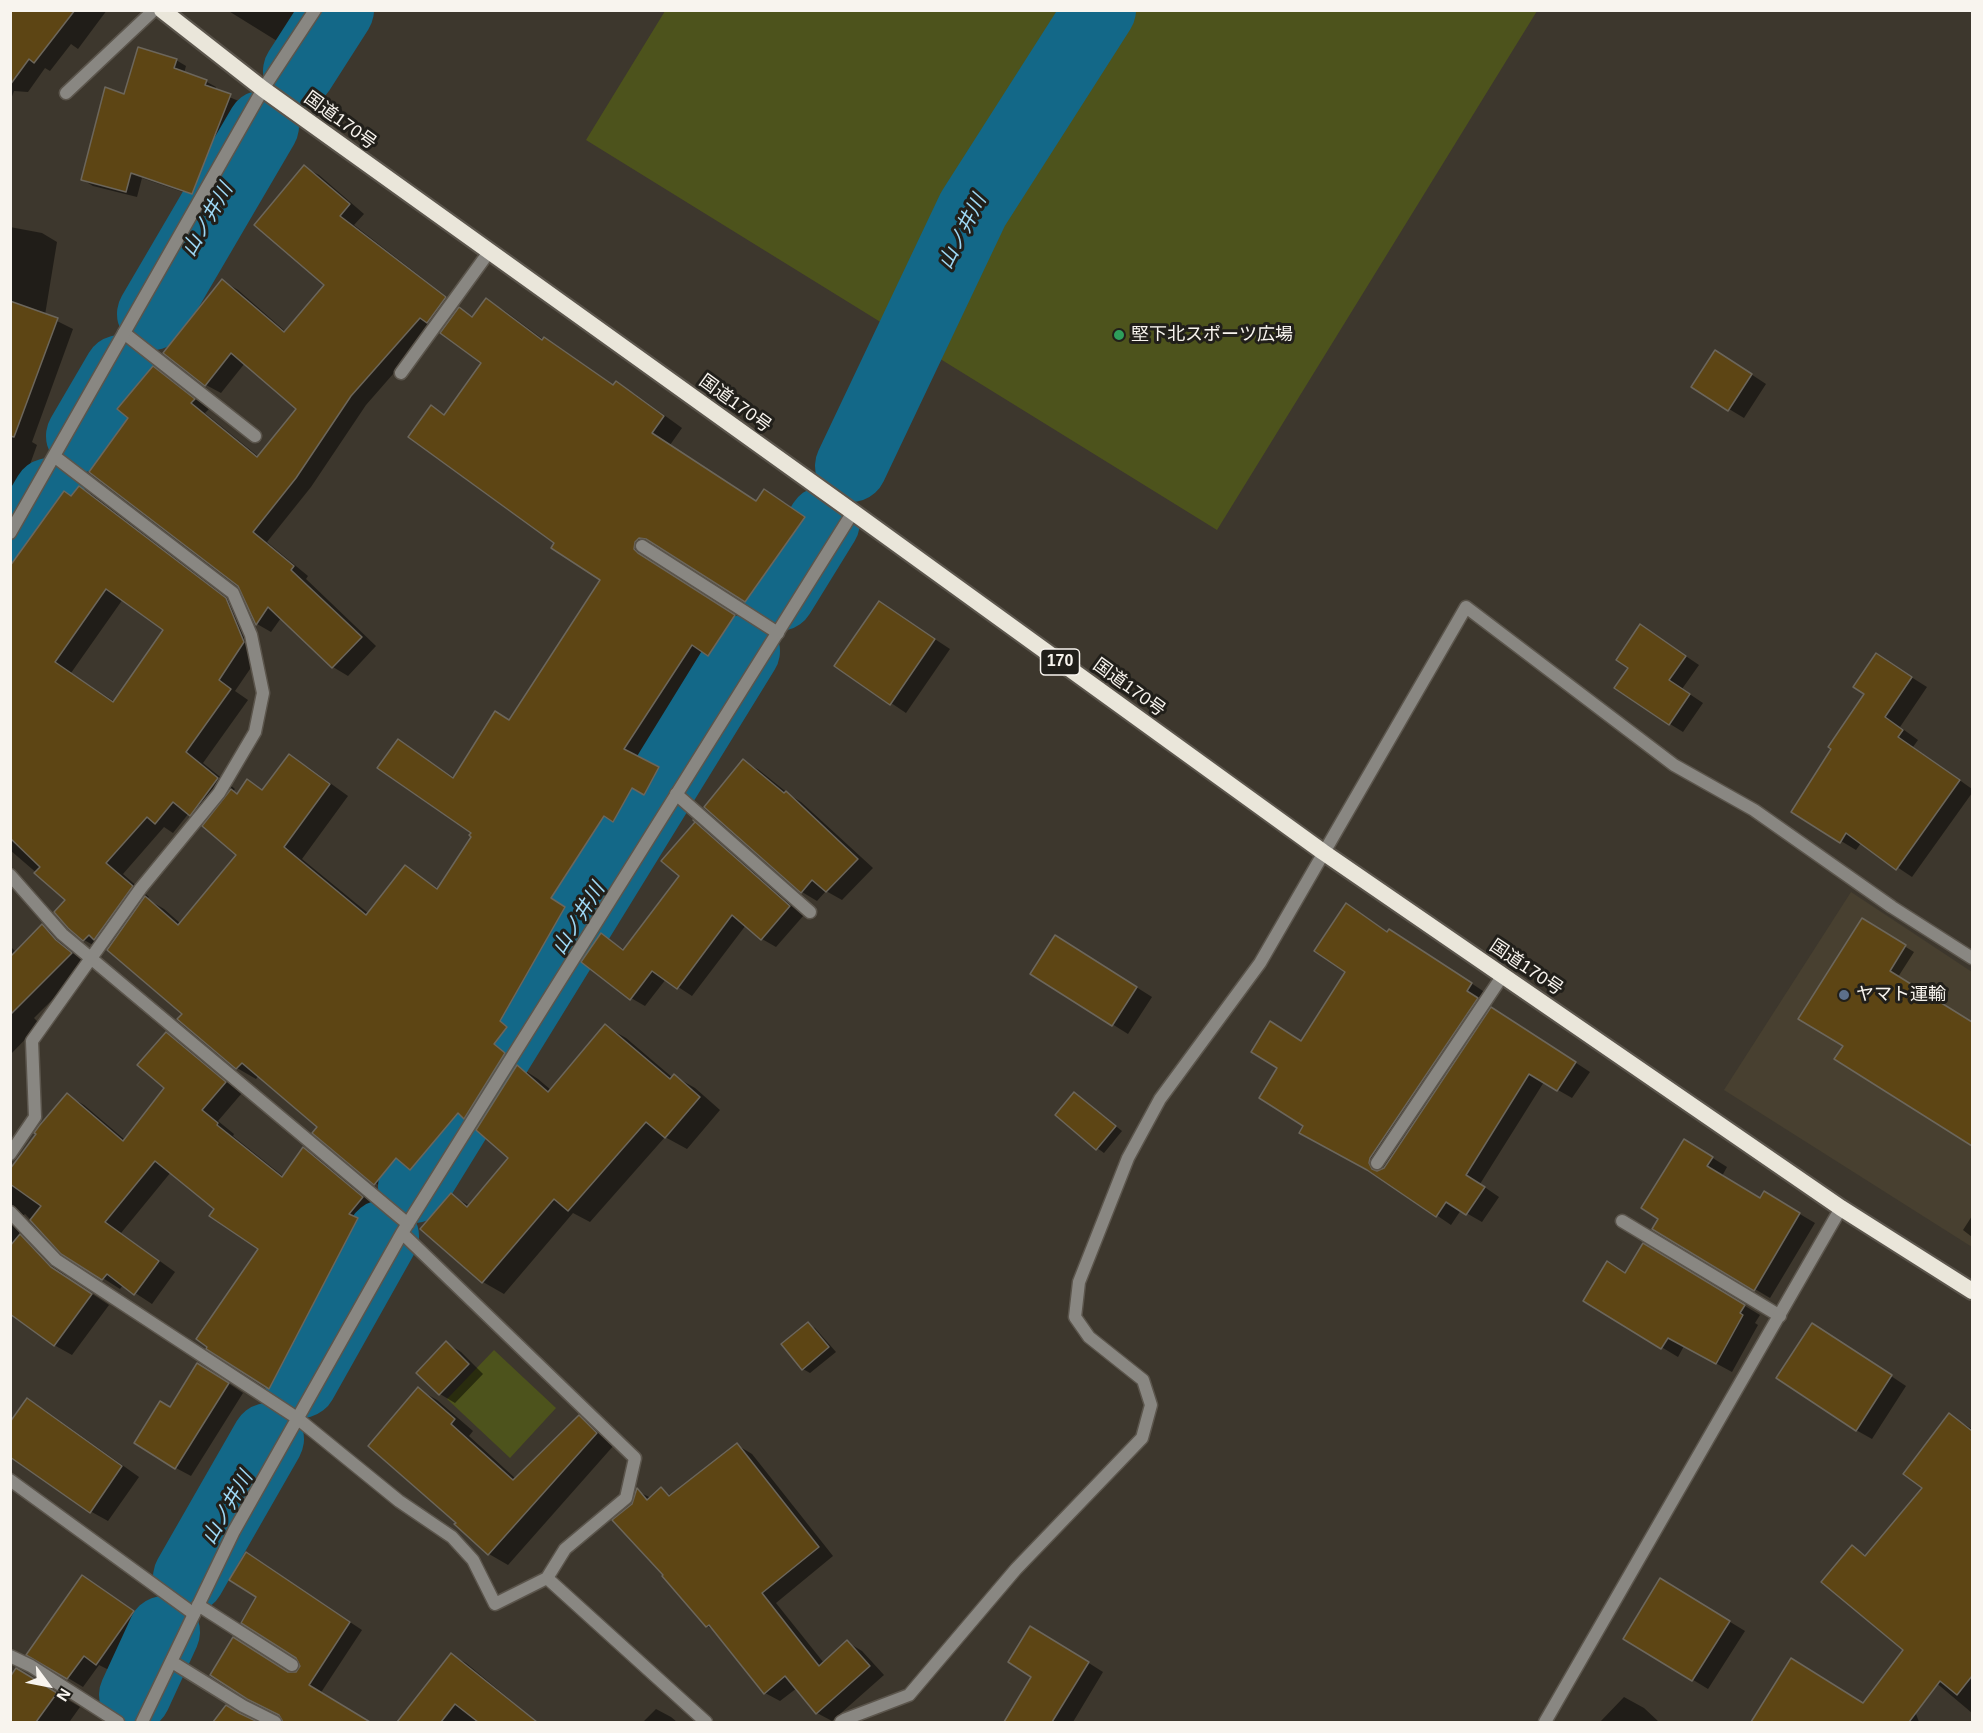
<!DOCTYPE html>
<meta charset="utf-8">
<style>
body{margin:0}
#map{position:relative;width:1983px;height:1733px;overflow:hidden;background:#3d372d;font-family:Helvetica,sans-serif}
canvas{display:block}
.frame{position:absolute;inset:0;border:12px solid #f8f4ee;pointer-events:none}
.north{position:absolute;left:18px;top:1655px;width:60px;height:60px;-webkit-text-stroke:4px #211f1a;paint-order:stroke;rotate:122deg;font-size:16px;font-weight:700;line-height:24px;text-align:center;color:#f8f4ee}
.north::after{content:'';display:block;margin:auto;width:21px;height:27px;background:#f8f4ee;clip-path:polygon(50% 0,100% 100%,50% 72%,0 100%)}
</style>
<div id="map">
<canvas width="1983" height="1733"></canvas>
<div class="frame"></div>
<div class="north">N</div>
</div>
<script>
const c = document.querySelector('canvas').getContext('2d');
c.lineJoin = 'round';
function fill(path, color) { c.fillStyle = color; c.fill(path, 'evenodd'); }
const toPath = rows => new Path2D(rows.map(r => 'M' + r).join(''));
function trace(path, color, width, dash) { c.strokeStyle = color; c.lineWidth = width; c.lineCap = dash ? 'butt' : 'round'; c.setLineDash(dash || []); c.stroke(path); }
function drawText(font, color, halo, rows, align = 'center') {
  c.font = font + ' Helvetica,"Noto Sans JP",sans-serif'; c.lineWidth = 6; c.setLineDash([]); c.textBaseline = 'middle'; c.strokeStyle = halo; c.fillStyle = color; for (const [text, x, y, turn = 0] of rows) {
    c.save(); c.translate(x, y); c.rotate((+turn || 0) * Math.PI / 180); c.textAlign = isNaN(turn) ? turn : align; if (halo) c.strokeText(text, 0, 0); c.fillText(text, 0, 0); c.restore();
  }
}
const built = toPath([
 [1851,892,1972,972,1972,1247,1724,1090]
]);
const green = toPath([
 [665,11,665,10,1537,11,1217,530,586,140],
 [494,1350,556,1408,510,1458,447,1399]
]);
const shadow = toPath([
 [10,10,107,10,78,49,71,44,50,71,45,68,28,92,14,91,10,102],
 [227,10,296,10,277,41],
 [176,60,186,66,184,73,203,93,207,82,216,87,215,91,241,102,203,199,142,178,137,197,93,186,83,180,125,96],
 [304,167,319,175,364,214,354,225,460,307,459,309,474,317,486,300,505,311,544,340,614,386,616,383,635,394,682,428,670,445,757,502,784,502,823,529,764,611,665,549,658,549,654,553,653,561,657,566,753,628,728,665,711,656,643,761,677,780,664,804,651,798,633,831,623,826,569,910,583,919,518,1033,525,1039,512,1056,523,1065,521,1068,538,1079,551,1090,605,1026,626,1038,673,1078,674,1076,695,1088,720,1110,687,1149,665,1137,590,1222,573,1213,504,1294,483,1282,451,1195,470,1206,510,1158,480,1126,476,1124,430,1180,414,1171,394,1194,375,1183,319,1126,259,1075,256,1079,237,1068,179,1019,184,1014,111,948,106,945,102,950,84,940,69,927,68,900,10,850,10,651,72,497,79,488,97,497,244,610,261,653,235,691,248,700,203,763,235,789,233,792,238,795,248,781,263,790,289,756,308,767,348,796,302,859,369,914,405,867,439,889,473,836,473,832,398,741,455,778,510,721,602,580,556,542,431,407,445,415,483,363,435,326,366,405,311,487,267,542,308,576,306,579,376,646,348,676,333,667,281,618,271,632,257,624,239,585,130,417,153,368,168,377,209,409,205,413,259,457,298,409,245,363,221,393,206,385,223,281,238,290,286,332,326,285],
 [123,599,165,630,115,702,71,673],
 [189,813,206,824,238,855,181,924,164,909,147,899,149,897,123,874,164,827,173,833],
 [10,227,42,233,57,242,45,315,73,329,32,442,37,445,15,506,10,504],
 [1731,361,1766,384,1744,418,1729,409],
 [880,603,950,649,906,713,836,666],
 [1641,626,1699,665,1682,689,1703,703,1683,732,1670,724,1630,667],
 [1876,655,1927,687,1900,727,1918,740,1913,747,1972,789,1972,793,1912,877,1861,843,1856,850,1793,812,1866,694],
 [743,761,759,770,790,795,801,802,873,868,842,900,826,891,817,901,802,892,706,807],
 [695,823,708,830,804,915,776,947,762,939,746,925,692,996,666,979,645,1006,631,998,601,935,625,950,681,876],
 [1361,914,1389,933,1405,939,1486,993,1481,1001,1590,1072,1572,1098,1544,1082,1480,1184,1499,1197,1482,1222,1461,1210,1451,1225,1305,1126,1302,1042,1347,972],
 [1862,920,1914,952,1898,977,1972,1024,1972,1144,1836,1059,1845,1046],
 [42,926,60,936,88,964,34,1018,40,1024,10,1055,10,946,16,952],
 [1071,946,1152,997,1128,1034,1032,974],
 [166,1034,184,1044,242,1093,218,1121,234,1134,233,1136,284,1177,303,1149,321,1159,380,1208,366,1224,375,1229,287,1398,208,1348,260,1249,216,1209,171,1172,121,1233,175,1272,152,1304,123,1285,120,1289,62,1252,25,1214,19,1219,21,1229,68,1278,109,1305,72,1355,54,1345,10,1312,10,1172,67,1095,84,1105,125,1140,166,1088],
 [1075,1094,1122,1131,1104,1153,1097,1148],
 [1700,1150,1727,1167,1722,1176,1760,1199,1764,1193,1815,1223,1770,1298,1654,1229],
 [1972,1216,1972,1237,1963,1230],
 [1644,1245,1760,1315,1755,1323,1758,1325,1732,1372,1684,1346,1678,1357,1585,1301,1626,1274],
 [808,1324,815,1328,836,1352,810,1373,803,1369],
 [1828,1334,1906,1386,1872,1439,1856,1430],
 [446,1343,461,1352,483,1374,455,1403,440,1394],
 [213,1373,243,1393,191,1476,176,1468],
 [418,1389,437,1400,473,1431,469,1436,516,1479,579,1417,598,1428,615,1444,508,1565,489,1554,456,1524],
 [27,1400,45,1410,139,1477,108,1521,90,1511,10,1455,10,1418,13,1420],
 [1949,1415,1972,1429,1972,1713,1902,1654,1905,1650,1852,1547,1867,1556,1924,1488],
 [737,1445,752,1454,833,1556,776,1603,824,1663,847,1642,862,1651,884,1675,832,1721,817,1713,797,1688,780,1701,765,1693,715,1631,707,1626,633,1505,637,1491,651,1498,661,1489,672,1496],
 [259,1562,362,1630,320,1694,362,1719,361,1722,294,1722,281,1714,289,1674,297,1673,302,1666,258,1597],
 [83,1577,148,1621,113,1672,99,1665,83,1687,28,1654],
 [1676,1589,1745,1631,1708,1689,1625,1638],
 [1046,1636,1103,1672,1073,1722,1005,1722,1034,1677],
 [451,1655,466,1663,530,1716,525,1722,399,1722],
 [1791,1660,1864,1704,1901,1674,1919,1722,1752,1722],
 [17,1670,80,1707,70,1721,73,1722,10,1722,10,1679],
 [1624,1697,1644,1708,1659,1722,1600,1722],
 [226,1707,255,1722,215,1722],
 [656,1709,671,1717,677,1722,643,1722]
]);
const river = toPath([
 [299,71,338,10],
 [153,314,263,126],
 [82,436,120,371],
 [851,466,973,209,1100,10],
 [10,560,49,494],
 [779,595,824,522],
 [414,1187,744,651],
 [301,1382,383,1236],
 [189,1577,268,1439],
 [135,1695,164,1632]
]);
const building = toPath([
 [10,10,75,10,34,63,29,59,10,85,10,10],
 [138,47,177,59,174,68,207,80,205,85,231,94,192,194,131,173,126,192,81,180,105,87,124,94,138,47],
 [304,165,350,204,340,216,446,297,427,323,420,318,351,396,296,478,253,532,294,566,291,570,362,637,332,668,268,607,256,625,238,586,89,472,128,418,117,409,153,366,195,399,191,403,257,457,296,409,231,353,205,386,163,353,222,279,284,332,324,285,254,225,304,165],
 [486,298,542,340,544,337,613,385,616,381,664,416,652,433,756,501,764,489,805,517,745,602,646,539,639,538,635,542,634,549,638,553,735,615,708,656,692,645,624,749,659,767,644,795,632,788,613,822,604,816,551,898,565,907,500,1021,507,1027,494,1044,505,1053,464,1119,458,1113,410,1170,396,1158,374,1185,312,1133,317,1127,242,1063,236,1069,177,1019,182,1014,107,950,145,896,178,925,236,855,202,826,231,789,237,794,247,779,262,790,289,754,330,784,284,847,366,915,405,865,437,889,471,837,469,835,471,833,377,768,398,739,453,778,495,711,509,720,600,580,551,548,554,543,408,437,431,405,444,415,481,363,440,333,459,307,472,317,486,298],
 [10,301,58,318,14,437,10,436,10,301],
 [1715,350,1752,374,1728,411,1691,387,1715,350],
 [79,486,226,598,244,642,219,680,231,689,186,752,218,778,190,816,173,802,155,824,147,817,106,863,133,886,94,940,89,935,83,941,68,928,54,912,65,900,34,873,40,867,10,838,10,566,64,491,71,496,79,486],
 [106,589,163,630,113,702,55,662,106,589],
 [879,601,935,639,890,705,834,666,879,601],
 [1640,624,1686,656,1669,680,1690,694,1669,725,1614,688,1628,668,1616,660,1640,624],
 [1876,653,1912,677,1885,717,1903,730,1898,737,1960,780,1896,870,1846,833,1840,843,1791,812,1831,749,1828,747,1864,694,1853,687,1876,653],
 [743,759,784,793,786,791,858,859,826,892,812,880,801,893,704,807,743,759],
 [693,820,790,906,761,940,732,915,677,989,652,971,630,1000,581,962,601,933,623,950,679,876,661,861,695,822,693,820],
 [1346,903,1387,932,1389,929,1472,983,1467,991,1478,998,1370,1158,1369,1163,1372,1169,1377,1171,1384,1168,1491,1007,1576,1062,1557,1091,1529,1074,1466,1175,1485,1187,1466,1215,1446,1202,1436,1217,1367,1170,1299,1133,1303,1126,1259,1098,1277,1068,1251,1052,1270,1021,1301,1041,1345,972,1314,951,1346,903],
 [1862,918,1906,945,1890,971,1972,1022,1972,1146,1834,1059,1843,1046,1798,1019,1862,918],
 [42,924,56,940,72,953,10,1015,11,956,42,924],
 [1055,935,1137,987,1112,1026,1030,974,1055,935],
 [605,1024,670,1079,674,1074,700,1097,665,1138,646,1122,568,1211,554,1199,482,1283,420,1229,451,1193,467,1207,508,1158,476,1130,517,1065,548,1092,605,1024],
 [166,1032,226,1082,202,1110,218,1123,217,1125,282,1177,303,1147,363,1197,349,1214,358,1218,269,1389,206,1349,207,1347,196,1339,258,1249,209,1216,214,1209,155,1161,105,1222,159,1261,134,1295,107,1274,102,1280,61,1254,30,1220,41,1206,10,1184,10,1169,36,1134,34,1133,39,1126,67,1093,123,1141,164,1088,137,1065,166,1032],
 [1074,1092,1116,1126,1096,1150,1055,1115,1074,1092],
 [1684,1139,1713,1157,1707,1166,1760,1198,1764,1191,1800,1213,1754,1291,1652,1229,1658,1219,1641,1208,1684,1139],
 [20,1234,51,1267,92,1294,54,1346,10,1314,10,1246,20,1234],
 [1643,1243,1745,1305,1740,1313,1743,1315,1716,1364,1668,1338,1661,1349,1583,1301,1607,1261,1625,1273,1643,1243],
 [808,1322,829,1347,802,1370,781,1344,808,1322],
 [1812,1323,1892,1375,1856,1431,1776,1378,1812,1323],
 [446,1341,469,1364,439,1395,416,1373,446,1341],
 [197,1363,229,1383,175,1469,134,1443,160,1401,170,1407,197,1363],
 [418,1387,455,1419,451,1424,513,1480,579,1415,597,1433,488,1555,454,1524,456,1523,368,1446,418,1387],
 [27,1398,122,1466,90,1513,10,1457,10,1422,27,1398],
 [1949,1413,1972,1431,1972,1676,1957,1695,1940,1681,1909,1722,1751,1722,1791,1658,1863,1703,1903,1650,1821,1582,1852,1545,1865,1556,1922,1488,1903,1474,1949,1413],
 [737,1443,819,1547,762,1593,819,1666,847,1640,870,1666,816,1714,785,1676,764,1694,709,1625,706,1627,662,1576,663,1575,612,1520,632,1504,637,1488,647,1500,661,1487,669,1496,737,1443],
 [246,1552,350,1622,309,1685,370,1722,283,1722,279,1715,247,1699,210,1675,233,1637,288,1672,296,1672,300,1666,296,1658,241,1623,256,1597,229,1580,246,1552],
 [82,1575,134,1611,96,1665,84,1656,67,1679,26,1655,82,1575],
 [1660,1578,1730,1621,1692,1681,1623,1639,1660,1578],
 [1030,1626,1089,1662,1052,1722,1004,1722,1031,1677,1008,1662,1030,1626],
 [451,1653,537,1722,478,1722,455,1704,441,1722,397,1722,451,1653],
 [16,1668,57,1693,36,1722,10,1722,10,1677,16,1668],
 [226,1705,239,1713,258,1722,213,1722,226,1705]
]);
const service = toPath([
 [66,93,154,10],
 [124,333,255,436],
 [401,373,489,252],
 [642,546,778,633],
 [676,794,810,912],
 [1377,1163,1503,975],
 [1622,1221,1780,1316],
 [10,1480,194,1614],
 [10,1656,31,1666,118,1722]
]);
const minor = toPath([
 [10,533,263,89,315,10],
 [10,875,62,934,408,1224],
 [10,1154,35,1117,32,1041,141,888,219,793,255,732,263,693,251,635,233,593,54,456],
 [10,1212,56,1260,297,1418,399,1501,452,1537,473,1560,495,1604,547,1578],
 [402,1233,635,1458,626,1498,565,1549,547,1578,706,1722],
 [198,1605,292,1665],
 [172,1662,243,1706,275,1722],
 [142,1722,234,1531,402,1233,853,512],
 [841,1722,846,1719,909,1695,1016,1569,1142,1438,1151,1405,1143,1380,1089,1337,1075,1317,1079,1282,1128,1158,1160,1099,1260,963,1466,607,1674,765,1754,810,1892,907,1972,958],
 [1545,1722,1841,1208]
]);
const trunk = toPath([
 [162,10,263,89,853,512,1323,852,1841,1208,1972,1291]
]);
const markers = [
 [1119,335,6,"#2e9e5b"],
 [1844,995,6,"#5c6f8a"]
];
const shields = [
 [1060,662,39]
];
const shieldNames = [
 ["170",1060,662]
];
const streetNames = [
 ["国道170号",340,121,36],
 ["国道170号",735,404,36],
 ["国道170号",1129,688,36],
 ["国道170号",1526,968,34]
];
const poiNames = [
 ["堅下北スポーツ広場",1131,335],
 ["ヤマト運輸",1856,995]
];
const waterNames = [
 ["山ノ井川",208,220,-60],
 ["山ノ井川",963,232,-63],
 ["山ノ井川",579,919,-58],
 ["山ノ井川",228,1508,-60]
];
fill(built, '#484030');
fill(green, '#4d531c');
fill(shadow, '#0007');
trace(river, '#136888', 72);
fill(building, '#5d4514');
trace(building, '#6c665b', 1.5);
trace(service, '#5b554c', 15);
trace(minor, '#5b554c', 15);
trace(trunk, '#5b554c', 20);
trace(service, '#898782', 12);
trace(minor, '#898782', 12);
trace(trunk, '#eae6da', 16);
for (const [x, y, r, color] of markers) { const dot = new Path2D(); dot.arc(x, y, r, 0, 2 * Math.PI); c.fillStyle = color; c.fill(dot); trace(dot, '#211f1a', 2); }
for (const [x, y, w] of shields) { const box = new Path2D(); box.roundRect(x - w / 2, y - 13, w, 26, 4.5); c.fillStyle = '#211f1a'; c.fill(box); trace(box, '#f8f4ee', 1.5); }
drawText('bold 16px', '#f8f4ee', null, shieldNames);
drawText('18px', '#f8f4ee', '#211f1a', streetNames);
drawText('18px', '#f8f4ee', '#211f1a', poiNames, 'left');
drawText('italic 20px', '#9ed8f5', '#211f1a', waterNames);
</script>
